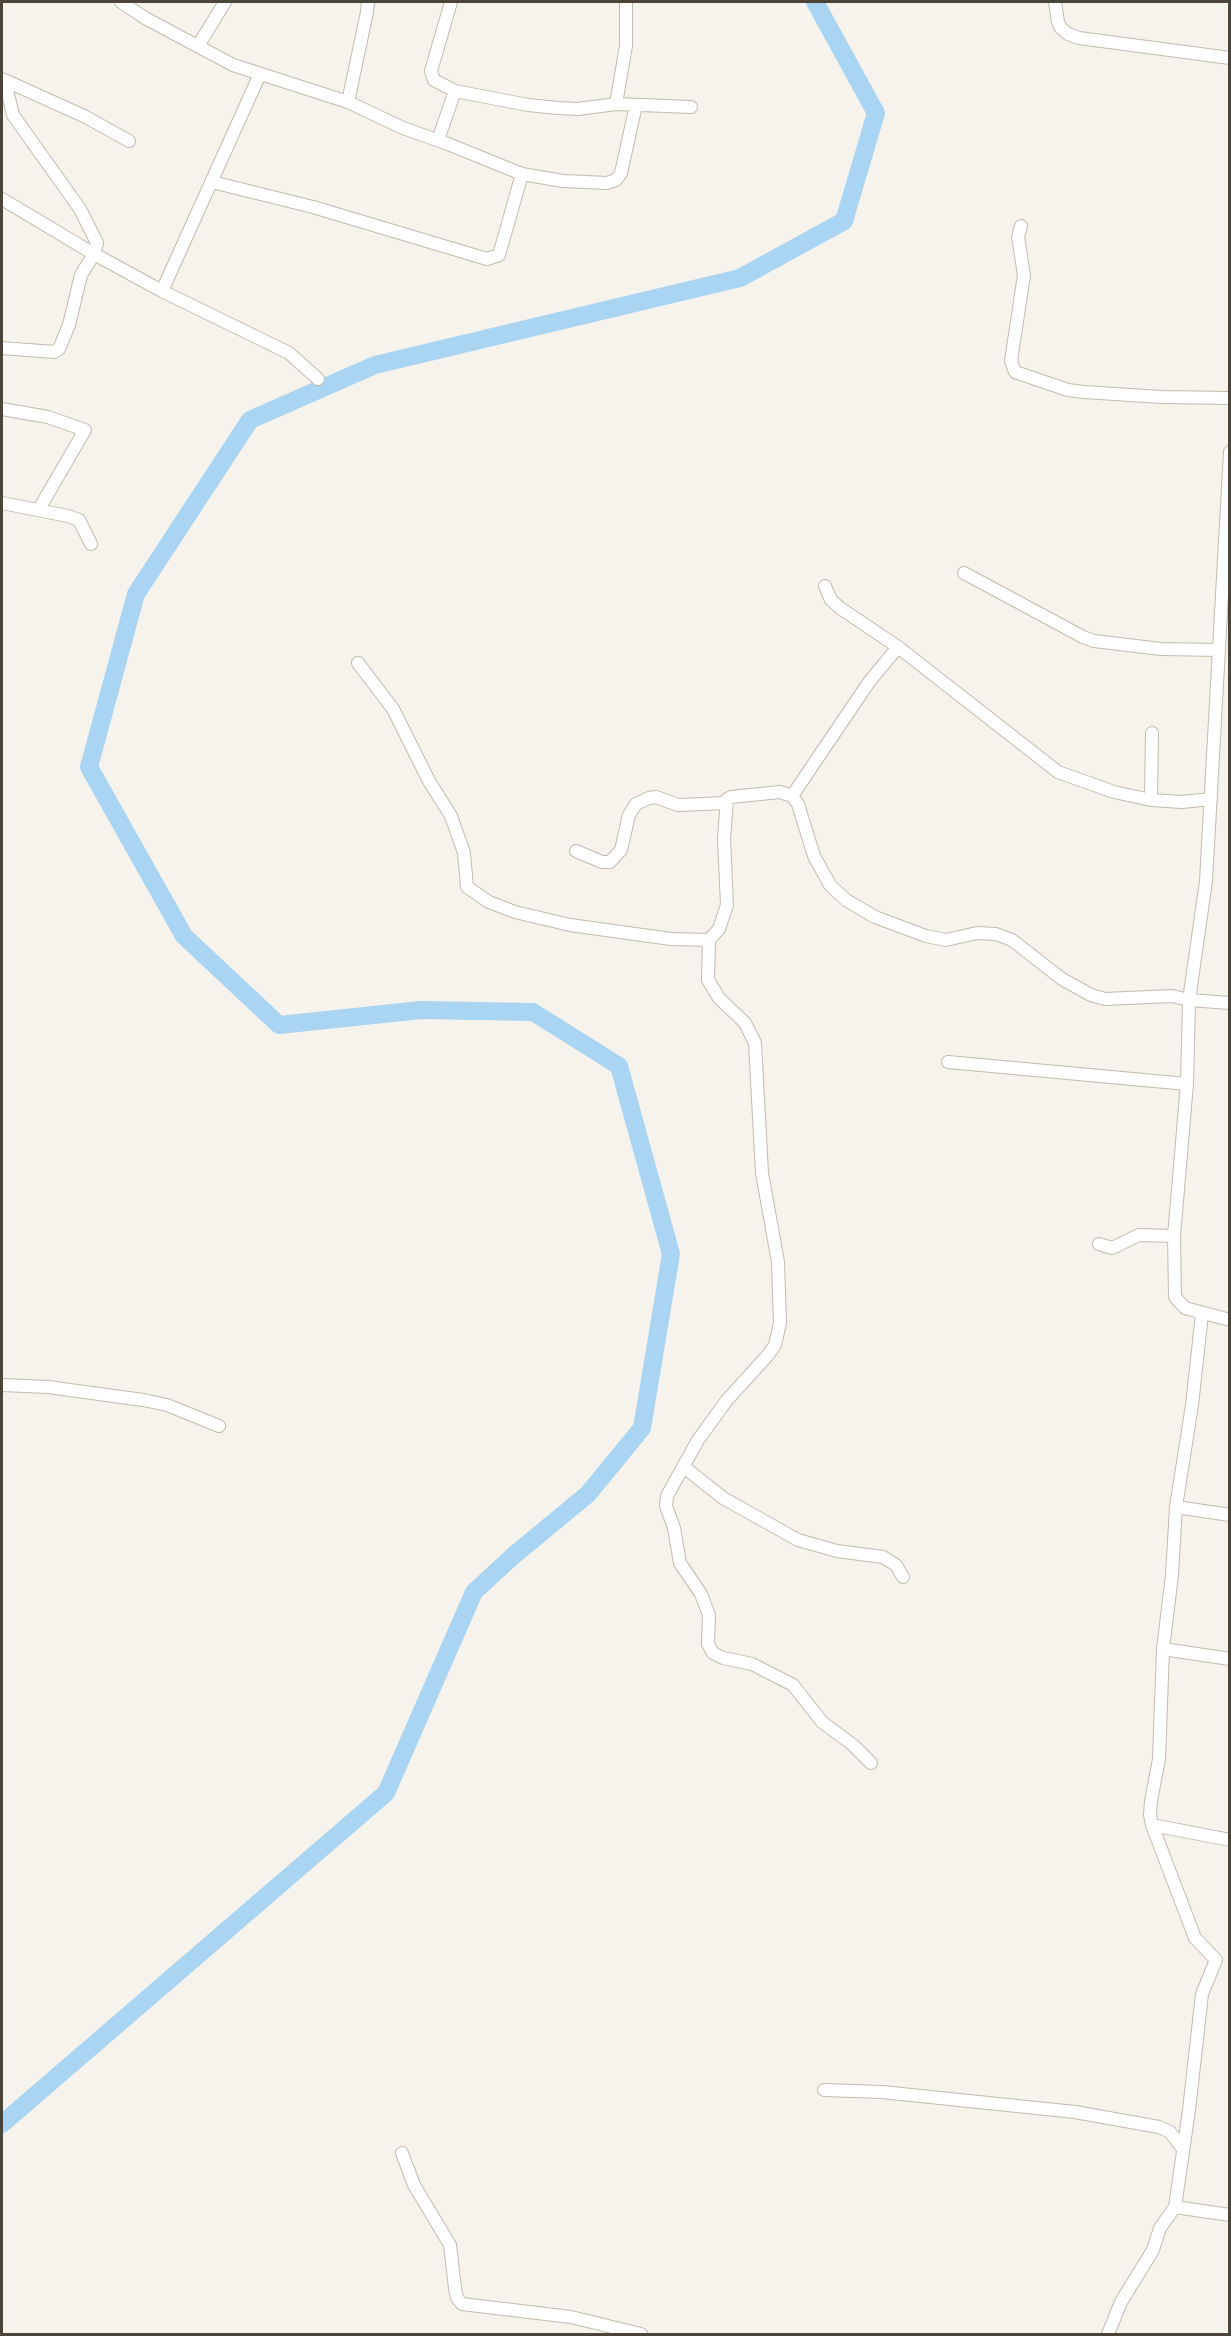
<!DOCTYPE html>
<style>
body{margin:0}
#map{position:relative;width:1231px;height:2336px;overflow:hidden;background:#f6f3ec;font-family:"Public Sans",sans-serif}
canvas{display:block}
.frame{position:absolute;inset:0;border:3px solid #4b4439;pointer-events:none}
</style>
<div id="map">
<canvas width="1231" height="2336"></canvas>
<div class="frame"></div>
</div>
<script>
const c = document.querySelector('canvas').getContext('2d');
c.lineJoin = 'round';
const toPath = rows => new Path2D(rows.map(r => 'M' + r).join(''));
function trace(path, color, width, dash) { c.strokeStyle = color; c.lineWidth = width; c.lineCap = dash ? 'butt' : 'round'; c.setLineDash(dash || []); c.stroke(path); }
const river = toPath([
 [2,2124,386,1793,474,1592,513,1556,588,1494,642,1428,671,1254,619,1066,533,1012,421,1010,279,1025,184,936,89,767,136,594,250,420,375,365,740,278,844,221,876,113,815,2]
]);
const street = toPath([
 [121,2,145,18,233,65,348,102,403,128,448,144,522,174,563,181,607,183,616,180,621,173,636,105],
 [451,2,431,71,434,80,455,91,528,105,558,108,578,109,616,104,691,107],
 [1055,2,1058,22,1061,28,1068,34,1079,38,1230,58],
 [198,46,225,2],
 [2,79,86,117,129,141],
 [348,102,367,12,368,2],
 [616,104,626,46,626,2],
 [438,140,455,91],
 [212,182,313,207,487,259,499,255,522,174],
 [2,199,94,254,162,291,289,353,318,379],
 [1021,226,1018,237,1024,275,1011,361,1015,372,1068,390,1084,392,1161,397,1230,398],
 [162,291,260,74],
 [2,348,54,352,59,349,69,325,81,275,94,254,97,243,80,209,13,115,5,81],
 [2,409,48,417,85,430,39,509],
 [1230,452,1206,881,1189,1000,1187,1084,1174,1236,1175,1297,1185,1308,1230,1320],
 [2,503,68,516,79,520,91,544],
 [964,573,1083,637,1094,641,1161,649,1219,650],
 [825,586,831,600,840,608,898,647,1058,772,1114,792,1151,800,1182,802,1211,799],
 [358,663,393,709,429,781,451,816,464,853,467,887,489,902,515,912,570,925,671,939,709,940,719,929,727,905,724,839,727,799,731,797,780,792,792,796,798,804,814,856,830,885,846,900,875,917,926,936,946,940,977,933,996,934,1012,940,1062,979,1091,995,1105,999,1172,996,1189,1000,1230,1003],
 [792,796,869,682,898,647],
 [1151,800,1152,733],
 [576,851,602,862,610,862,621,850,629,815,636,804,649,798,656,797,678,805,726,803],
 [709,940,708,980,719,998,745,1023,755,1043,762,1173,778,1262,780,1323,775,1345,768,1355,727,1400,698,1440,667,1496,666,1506,674,1528,680,1563,701,1594,709,1615,708,1644,713,1653,723,1658,752,1664,793,1685,822,1722,853,1745,871,1763],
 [948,1062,1187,1084],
 [1099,1244,1112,1248,1139,1235,1174,1236],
 [2,1385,48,1387,143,1400,167,1405,219,1426],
 [684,1467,723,1498,798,1540,837,1551,883,1557,896,1565,903,1577],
 [1176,1507,1230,1515],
 [1163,1649,1230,1659],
 [1152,1825,1230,1840],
 [824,2090,882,2092,1075,2112,1159,2127,1170,2132,1183,2149],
 [402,2153,414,2185,450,2245,455,2288,457,2298,462,2304,571,2317,641,2334],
 [1175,2207,1230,2215],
 [1108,2334,1121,2302,1153,2250,1160,2228,1175,2207,1189,2110,1202,1994,1216,1960,1195,1938,1152,1825,1150,1815,1151,1801,1159,1759,1163,1649,1172,1575,1176,1507,1192,1405,1202,1314]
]);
trace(river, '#a9d4f2', 18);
trace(street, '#c2bbae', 14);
trace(street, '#fff', 12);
</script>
